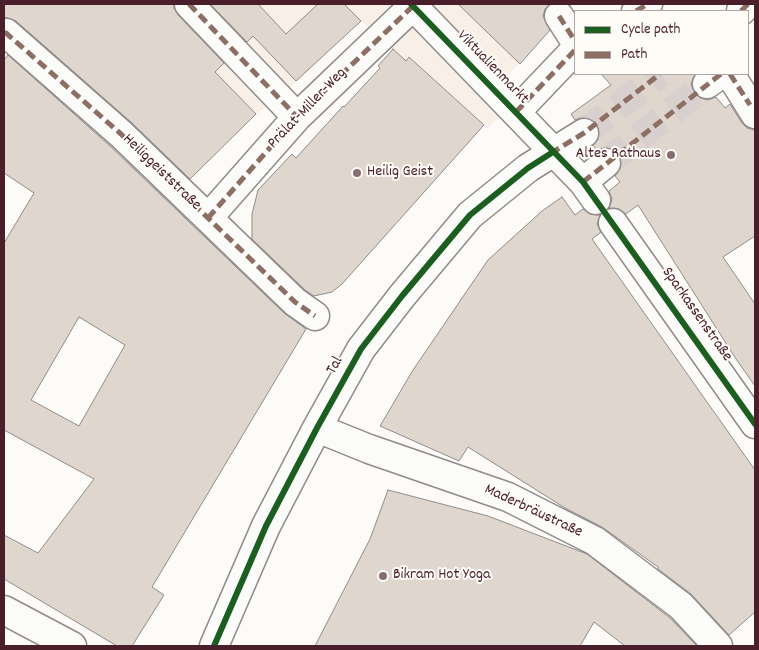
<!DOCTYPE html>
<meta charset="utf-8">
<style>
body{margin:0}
#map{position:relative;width:759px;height:650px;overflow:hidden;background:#fcfbf8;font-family:Dekko,sans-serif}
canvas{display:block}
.frame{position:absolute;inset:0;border:5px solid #4a1f2b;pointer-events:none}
.legend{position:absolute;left:574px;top:10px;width:175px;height:65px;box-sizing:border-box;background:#fdfcf7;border:1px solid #b5a4a5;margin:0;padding:6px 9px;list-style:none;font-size:15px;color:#4a1f2b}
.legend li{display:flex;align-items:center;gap:10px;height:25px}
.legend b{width:25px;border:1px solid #b5a4a5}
</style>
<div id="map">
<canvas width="759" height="650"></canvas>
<div class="frame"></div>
<ul class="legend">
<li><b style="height:6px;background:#1b5e20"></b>Cycle path</li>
<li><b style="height:6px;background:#8d6e63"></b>Path</li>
</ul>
</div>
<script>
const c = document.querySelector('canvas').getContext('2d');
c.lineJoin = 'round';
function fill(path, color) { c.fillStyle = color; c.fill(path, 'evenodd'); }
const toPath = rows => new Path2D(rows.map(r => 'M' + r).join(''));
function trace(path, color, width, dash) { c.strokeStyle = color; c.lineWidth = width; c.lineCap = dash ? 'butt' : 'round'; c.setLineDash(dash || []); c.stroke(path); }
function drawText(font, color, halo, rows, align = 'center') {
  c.font = font + ' Dekko,sans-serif'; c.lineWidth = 4; c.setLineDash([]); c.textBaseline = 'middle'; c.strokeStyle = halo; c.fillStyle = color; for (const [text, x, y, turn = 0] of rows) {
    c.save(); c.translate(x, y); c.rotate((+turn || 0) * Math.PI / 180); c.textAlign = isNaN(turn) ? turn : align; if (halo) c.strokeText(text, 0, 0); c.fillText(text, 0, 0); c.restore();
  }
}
const built = toPath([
 [149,4,536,4,554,26,505,78,519,94,488,128,410,57,406,61,361,21,279,98,256,114]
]);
const building = toPath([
 [4,4,174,4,174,8,178,15,224,63,215,72,256,114,190,179,132,123,16,21,4,17,4,4],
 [210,4,258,4,286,34,318,4,344,4,361,21,296,81,253,36,247,42,210,4],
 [458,4,550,4,545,9,543,16,550,30,520,64,458,4],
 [393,49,406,61,409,57,484,125,342,284,332,292,314,296,305,290,252,239,252,214,258,190,292,154,296,158,343,106,344,107,380,68,378,66,393,49],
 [8,55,110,146,284,313,306,329,152,587,164,595,132,646,117,646,4,579,4,535,38,553,94,479,4,430,4,243,34,193,4,173,4,60,8,55],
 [79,317,125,345,79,426,31,400,79,317],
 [601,74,696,74,693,78,691,85,695,93,700,98,708,100,716,97,725,108,730,104,742,123,747,128,755,130,755,236,723,257,755,304,755,386,736,359,638,205,626,214,619,209,609,208,612,199,609,191,620,182,615,176,620,169,621,160,618,153,612,149,604,148,597,150,593,145,598,140,600,132,597,124,592,119,583,117,575,120,571,114,611,85,601,74],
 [562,197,575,215,583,209,590,214,600,215,597,224,601,232,592,239,755,470,755,612,729,635,691,594,658,569,658,567,602,527,565,508,468,447,459,461,380,426,413,370,488,260,542,211,562,197],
 [388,490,488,516,587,554,670,618,697,646,625,646,594,622,580,646,315,646,370,539,388,490]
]);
const minorTunnel = toPath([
 [584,133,660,74],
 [606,163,707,84]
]);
const minor = toPath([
 [189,4,297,117],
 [411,4,583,182,596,200],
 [636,11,648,4],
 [741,11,748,4],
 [559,16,575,41],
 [4,33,6,33,121,134,295,302,315,316],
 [730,74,755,114],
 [707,84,721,74],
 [516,112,575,50],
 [583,182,606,163],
 [208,218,297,117,413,6],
 [613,223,755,424],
 [317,428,369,449,508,497,595,541,681,606,718,646],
 [4,610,72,646],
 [214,646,266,526,317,428,361,349,402,296,470,215,528,168,584,133]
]);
const quiet = toPath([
 [189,4,297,117],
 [636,11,648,4],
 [741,11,748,4],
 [559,16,575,41],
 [4,33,6,33,121,134,295,302,315,316],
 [730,74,750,105],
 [516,112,575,50],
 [551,150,553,152,584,133,660,74],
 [583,182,721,74],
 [208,218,297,117,413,6]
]);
const cycleway = toPath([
 [411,4,583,182,755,424],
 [214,646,266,526,317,428,361,349,402,296,470,215,528,168,553,152]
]);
const markers = [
 [671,155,5,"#886c73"],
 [357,173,5,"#886c73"],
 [383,576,5,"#886c73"]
];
const streetNames = [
 ["Viktualienmarkt",492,68,46],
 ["Prälat-Miller-Weg",308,109,-46],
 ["Heiliggeiststraße",161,173,44],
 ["Sparkassenstraße",696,315,55],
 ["Tal",336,366,-61],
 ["Maderbräustraße",533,512,25]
];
const poiNames = [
 ["Altes Rathaus",661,155,"right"],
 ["Heilig Geist",367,173],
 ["Bikram Hot Yoga",393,576]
];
fill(built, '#f8efe7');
fill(building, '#dfd6ce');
trace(building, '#928a8b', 1);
trace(minorTunnel, '#d8cfcf', 28, [28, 14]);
trace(minor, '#928a8b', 31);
trace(minor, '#fbfbf9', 28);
trace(quiet, '#8d6e63', 5, [10, 5]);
trace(cycleway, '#1b5e20', 6);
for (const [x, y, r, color] of markers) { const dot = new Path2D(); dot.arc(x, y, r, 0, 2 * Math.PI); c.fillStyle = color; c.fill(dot); trace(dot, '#fdfcf7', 2); }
drawText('16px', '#4a1f2b', '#fdfcf7', streetNames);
drawText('16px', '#4a1f2b', '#fdfcf7', poiNames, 'left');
</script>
